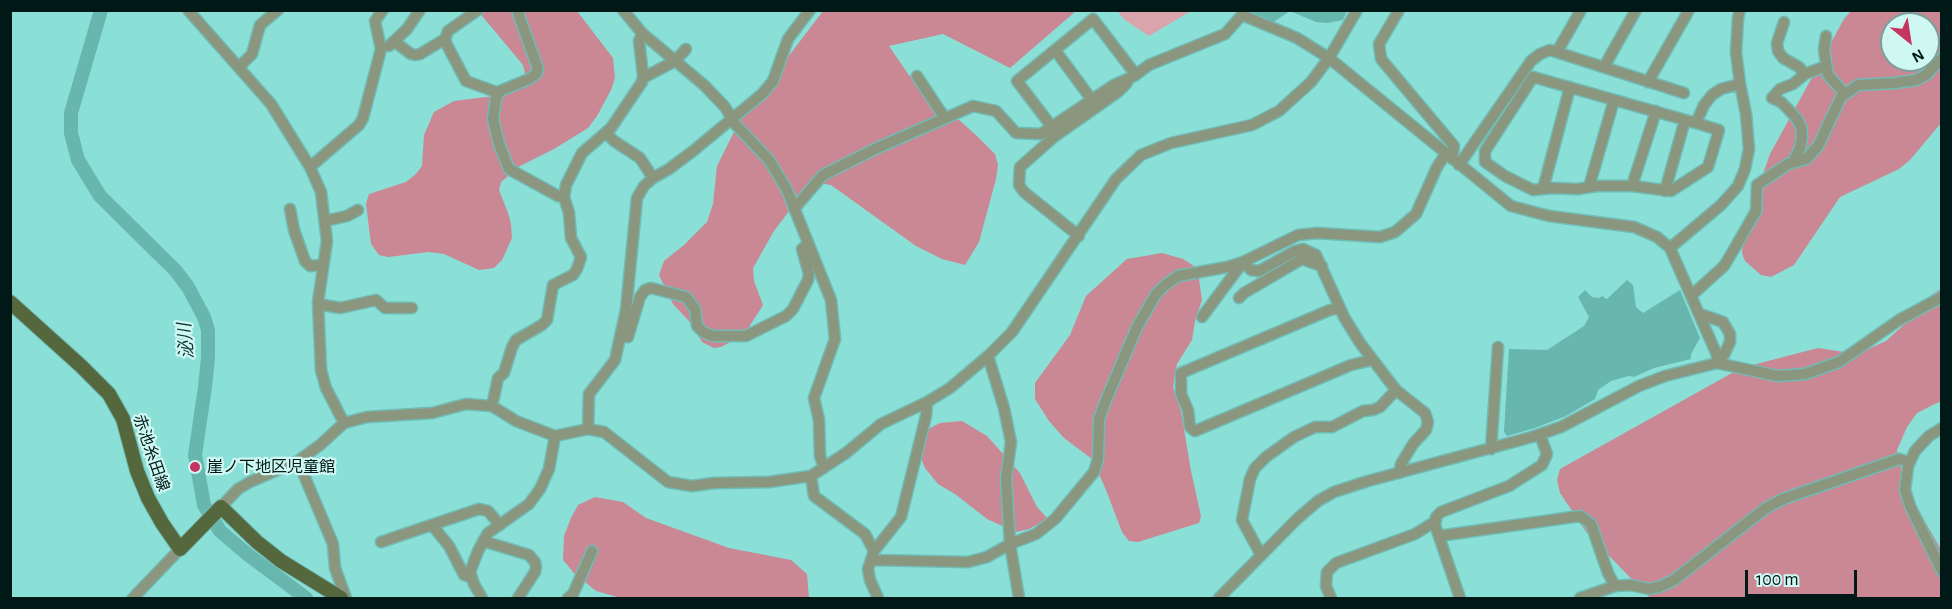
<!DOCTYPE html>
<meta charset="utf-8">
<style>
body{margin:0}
#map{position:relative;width:1952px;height:609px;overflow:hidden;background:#8adfd7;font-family:"Alegreya Sans",sans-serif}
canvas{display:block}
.frame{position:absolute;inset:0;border:12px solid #001917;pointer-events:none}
.north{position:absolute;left:1880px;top:12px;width:60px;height:60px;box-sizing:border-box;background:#cff8f3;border:2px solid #7c9f9b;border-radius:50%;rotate:150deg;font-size:16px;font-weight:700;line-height:24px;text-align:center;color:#001917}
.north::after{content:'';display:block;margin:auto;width:21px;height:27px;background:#c43660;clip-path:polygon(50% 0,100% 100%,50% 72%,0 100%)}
.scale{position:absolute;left:1745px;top:570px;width:112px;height:27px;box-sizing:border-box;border:3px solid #001917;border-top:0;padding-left:8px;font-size:18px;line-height:21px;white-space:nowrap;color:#001917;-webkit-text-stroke:4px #cff8f3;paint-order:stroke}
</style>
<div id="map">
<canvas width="1952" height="609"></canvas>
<div class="frame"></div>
<div class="north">N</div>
<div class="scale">100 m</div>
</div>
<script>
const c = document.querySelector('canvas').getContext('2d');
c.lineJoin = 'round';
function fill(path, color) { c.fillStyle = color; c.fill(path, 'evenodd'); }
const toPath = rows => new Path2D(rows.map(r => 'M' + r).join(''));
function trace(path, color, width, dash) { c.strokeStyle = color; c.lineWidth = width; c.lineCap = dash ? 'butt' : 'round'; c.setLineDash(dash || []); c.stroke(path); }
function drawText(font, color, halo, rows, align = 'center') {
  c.font = font + ' "Alegreya Sans","Noto Sans JP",sans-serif'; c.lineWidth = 4.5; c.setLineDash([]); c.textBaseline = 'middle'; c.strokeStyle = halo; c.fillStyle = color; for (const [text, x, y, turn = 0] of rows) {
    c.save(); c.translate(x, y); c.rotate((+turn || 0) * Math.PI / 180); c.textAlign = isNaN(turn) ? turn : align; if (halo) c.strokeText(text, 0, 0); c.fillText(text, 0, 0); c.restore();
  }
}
const green = toPath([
 [1117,11,1191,11,1149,36,1125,20]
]);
const forest = toPath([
 [478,11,577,11,613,58,615,78,611,90,597,116,588,128,554,149,520,166,501,182,499,190,508,213,511,224,512,238,502,260,494,268,479,270,444,254,429,252,388,257,379,255,371,244,366,204,369,194,406,182,416,174,422,166,424,135,434,112,454,101,494,96,521,83,525,73,523,65],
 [823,11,1076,11,1010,68,943,34,889,46,908,74,978,137,995,154,998,165,996,179,979,242,965,265,942,259,916,246,831,185,817,183,805,190,774,231,753,268,754,281,763,305,744,335,721,347,714,348,702,342,688,320,673,304,659,275,664,261,684,245,707,222,713,204,717,166,740,120],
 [1851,11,1941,11,1941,123,1910,160,1899,169,1840,197,1794,265,1771,277,1761,275,1745,261,1742,253,1743,237,1747,220,1770,154,1844,19],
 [1892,24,1928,24,1928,60,1892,60],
 [1162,253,1183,259,1194,266,1199,279,1202,300,1195,321,1192,340,1177,364,1173,387,1181,411,1191,471,1201,516,1199,523,1138,542,1129,541,1122,532,1106,490,1092,459,1064,438,1049,421,1035,399,1035,383,1070,335,1086,296,1127,259],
 [1941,289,1941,401,1917,413,1907,427,1897,450,1903,477,1913,500,1941,550,1941,598,1650,598,1587,533,1560,493,1557,480,1560,469,1741,368,1818,348,1857,354,1886,341,1910,319,1930,296],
 [962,421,987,436,1020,473,1037,507,1048,519,1029,529,1016,532,987,519,955,494,938,484,925,468,919,453,922,438,930,428,940,423],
 [595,497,623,502,646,518,729,548,791,560,807,574,809,598,621,598,596,591,574,573,563,560,564,536,571,518,578,505]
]);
const water = toPath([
 [1250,11,1347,11,1343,20,1327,23,1316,22,1290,11,1272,23,1251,14],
 [1627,280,1633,285,1636,307,1643,313,1680,290,1700,338,1691,354,1691,359,1654,368,1634,377,1629,376,1611,381,1598,390,1595,399,1566,416,1535,428,1507,436,1504,432,1509,349,1547,350,1584,326,1589,317,1578,297,1585,290,1592,297,1599,298,1602,296,1607,299]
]);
const river = toPath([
 [101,10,71,113,71,133,78,160,100,196,176,271,188,287,204,317,208,330,208,358,205,387,195,455,204,505,220,531,247,554,306,598]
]);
const minor = toPath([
 [188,10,271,104,310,167,321,192,327,241,318,302,321,370,326,388,344,423],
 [478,10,448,31,445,39,447,45,466,81,499,93],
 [517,10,538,69,536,74,529,79,500,91,496,98,493,119,499,144,509,169,558,196,564,197],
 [623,10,642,33,704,85,725,107,735,124,769,160,787,190,831,300,835,339,814,398,819,420,820,456,824,467],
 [1399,10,1379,44,1381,59,1454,146,1452,159],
 [1242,15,1297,38,1329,58,1511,206,1549,216,1634,227,1657,237,1670,248,1717,355,1717,363],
 [1784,22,1777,43,1778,51,1783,58,1799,67,1805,74],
 [1826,36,1824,50,1828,75,1845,94],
 [395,42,411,54,415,55,420,54,445,39],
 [389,46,407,29,420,10],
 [1055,50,1092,100],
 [1557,52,1581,10],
 [239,67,252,54,260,25,278,10],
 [1604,67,1636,10],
 [917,76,944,117],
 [643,78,675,61,686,49],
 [1648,82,1689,10],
 [1696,123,1533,77,1485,151,1485,162,1505,176,1533,190,1552,188,1578,189,1596,186,1632,186,1671,191,1708,167,1719,130,1696,123,1704,105,1712,95,1721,89,1740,84],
 [1052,127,1017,81,1093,19,1136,75],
 [606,133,614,141,640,158,653,178],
 [1793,162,1800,148,1802,137,1801,127,1797,119,1788,109,1781,102,1772,98,1780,89,1793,84,1805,74,1826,66],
 [1459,165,1531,61,1540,54,1550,50,1684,93],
 [310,167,359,125,363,118,381,49,375,21,383,10],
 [1632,186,1656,111],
 [1589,187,1614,100],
 [1543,189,1570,87],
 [1665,191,1685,120],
 [290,209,294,230,305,261,310,266,323,265],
 [794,209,823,175,875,149,973,106,996,111,1016,133,1041,134,1114,85,1134,76,1149,65,1225,34,1242,15,1244,10],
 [325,221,347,216,358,210],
 [1079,236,1024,192,1019,185,1020,167,1054,137,1118,92,1127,83],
 [1670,248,1721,205,1738,186,1745,169,1749,149,1746,114,1740,84,1736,52,1738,18,1740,10],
 [1243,262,1251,270,1259,271,1295,251,1303,249,1316,255,1344,317,1360,343,1396,390,1425,413,1428,422,1426,430,1413,444,1401,464,1399,473],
 [1692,295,1724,266,1733,251,1756,211,1757,185,1788,164,1806,159,1818,146,1841,97,1858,85,1895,83,1916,80,1926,75,1942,58],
 [1239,298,1244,293,1302,259,1322,266],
 [318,304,340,308,376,300,385,308,412,308],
 [1340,308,1330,310,1181,373,1181,394,1188,410,1190,427,1195,431,1351,365,1372,360],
 [1700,314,1723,322,1730,334,1730,342,1724,355,1717,363],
 [1202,317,1243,262],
 [621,336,628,337,640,297,645,290,651,288,686,297,695,309,697,326,703,332,713,336,746,336,786,316,793,309,808,280,809,274,802,249,808,244],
 [988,356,1004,408,1011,442,1006,479,1010,544,1019,598],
 [492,406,498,378,504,373,512,347,516,340,542,325,547,320,553,285,573,275,577,269,581,257,571,238,569,213,564,197,566,185,582,153,611,128,642,82,643,75,639,41,642,33],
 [1942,428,1929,436,1915,451,1908,466,1905,490,1910,506,1942,571],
 [588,429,589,394,615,360,626,310,637,198,644,186,653,178,669,169,693,151,762,94,773,81,788,39,810,10],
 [1491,449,1498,347],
 [298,461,333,544,335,568,346,598],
 [811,476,814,496,865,534,874,551],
 [221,507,238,489,250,482,298,461,320,445,344,423,367,417,432,413,466,404,492,406,516,421,555,436,588,429,604,432,668,482,692,486,714,483,769,482,811,476,846,453,881,424,927,402,950,388,988,356,1012,332,1116,179,1141,155,1171,143,1252,125,1279,111,1311,82,1329,58,1357,10],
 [432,525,449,546,464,575,471,577],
 [1439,536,1580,516,1591,524,1608,573,1615,586],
 [483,541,529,555,535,562,536,567,535,572,518,598],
 [381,542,479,509,488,511,500,525],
 [1261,555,1242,520,1250,479,1255,468,1266,457,1294,437,1315,427,1332,427,1363,411,1373,410,1380,407,1396,390],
 [872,560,968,562,987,557,1010,544,1036,534,1055,519,1094,472,1098,459,1099,419,1106,400,1137,327,1156,294,1165,285,1178,276,1227,267,1243,262,1298,235,1317,233,1380,237,1395,232,1416,214,1437,167,1445,155],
 [133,598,180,549],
 [482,598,474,584,470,572,478,551,488,533,529,504,540,489,549,469,555,436],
 [568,598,573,594,592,551],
 [878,598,870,580,868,569,874,551,901,517,926,416,927,402],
 [1219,598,1297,519,1318,501,1334,492,1368,481,1532,437,1561,427,1639,386,1665,376,1717,363,1778,376,1805,374,1839,362,1899,320,1942,297],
 [1331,598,1326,586,1327,572,1336,563,1415,534,1436,521],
 [1460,598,1435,525,1436,517,1441,512,1509,486,1542,465,1547,454,1540,435],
 [1580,598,1615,586,1630,585,1649,589,1659,587,1674,580,1766,508,1783,499,1899,459,1910,462]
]);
const major = toPath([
 [10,302,81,366,109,394,123,419,137,471,148,498,162,523,180,549,221,507,257,542,281,561,341,598]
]);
const markers = [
 [195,467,6,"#c43660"]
];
const streetNames = [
 ["赤池糸田線",151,453,71]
];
const poiNames = [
 ["崖ノ下地区児童館",207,467]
];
const waterNames = [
 ["泌川",186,341,-95]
];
fill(green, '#daa4ad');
fill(forest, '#c98894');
fill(water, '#67b7af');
trace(river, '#67b7af', 14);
trace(minor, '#71bbb4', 13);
trace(major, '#71bbb4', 16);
trace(minor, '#8b967f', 10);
trace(major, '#55683d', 14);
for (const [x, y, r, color] of markers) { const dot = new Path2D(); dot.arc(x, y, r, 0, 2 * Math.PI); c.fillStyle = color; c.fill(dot); trace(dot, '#cff8f3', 2); }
drawText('16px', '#001917', '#cff8f3', streetNames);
drawText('16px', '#001917', '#cff8f3', poiNames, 'left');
drawText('italic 18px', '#123936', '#cff8f3', waterNames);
</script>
